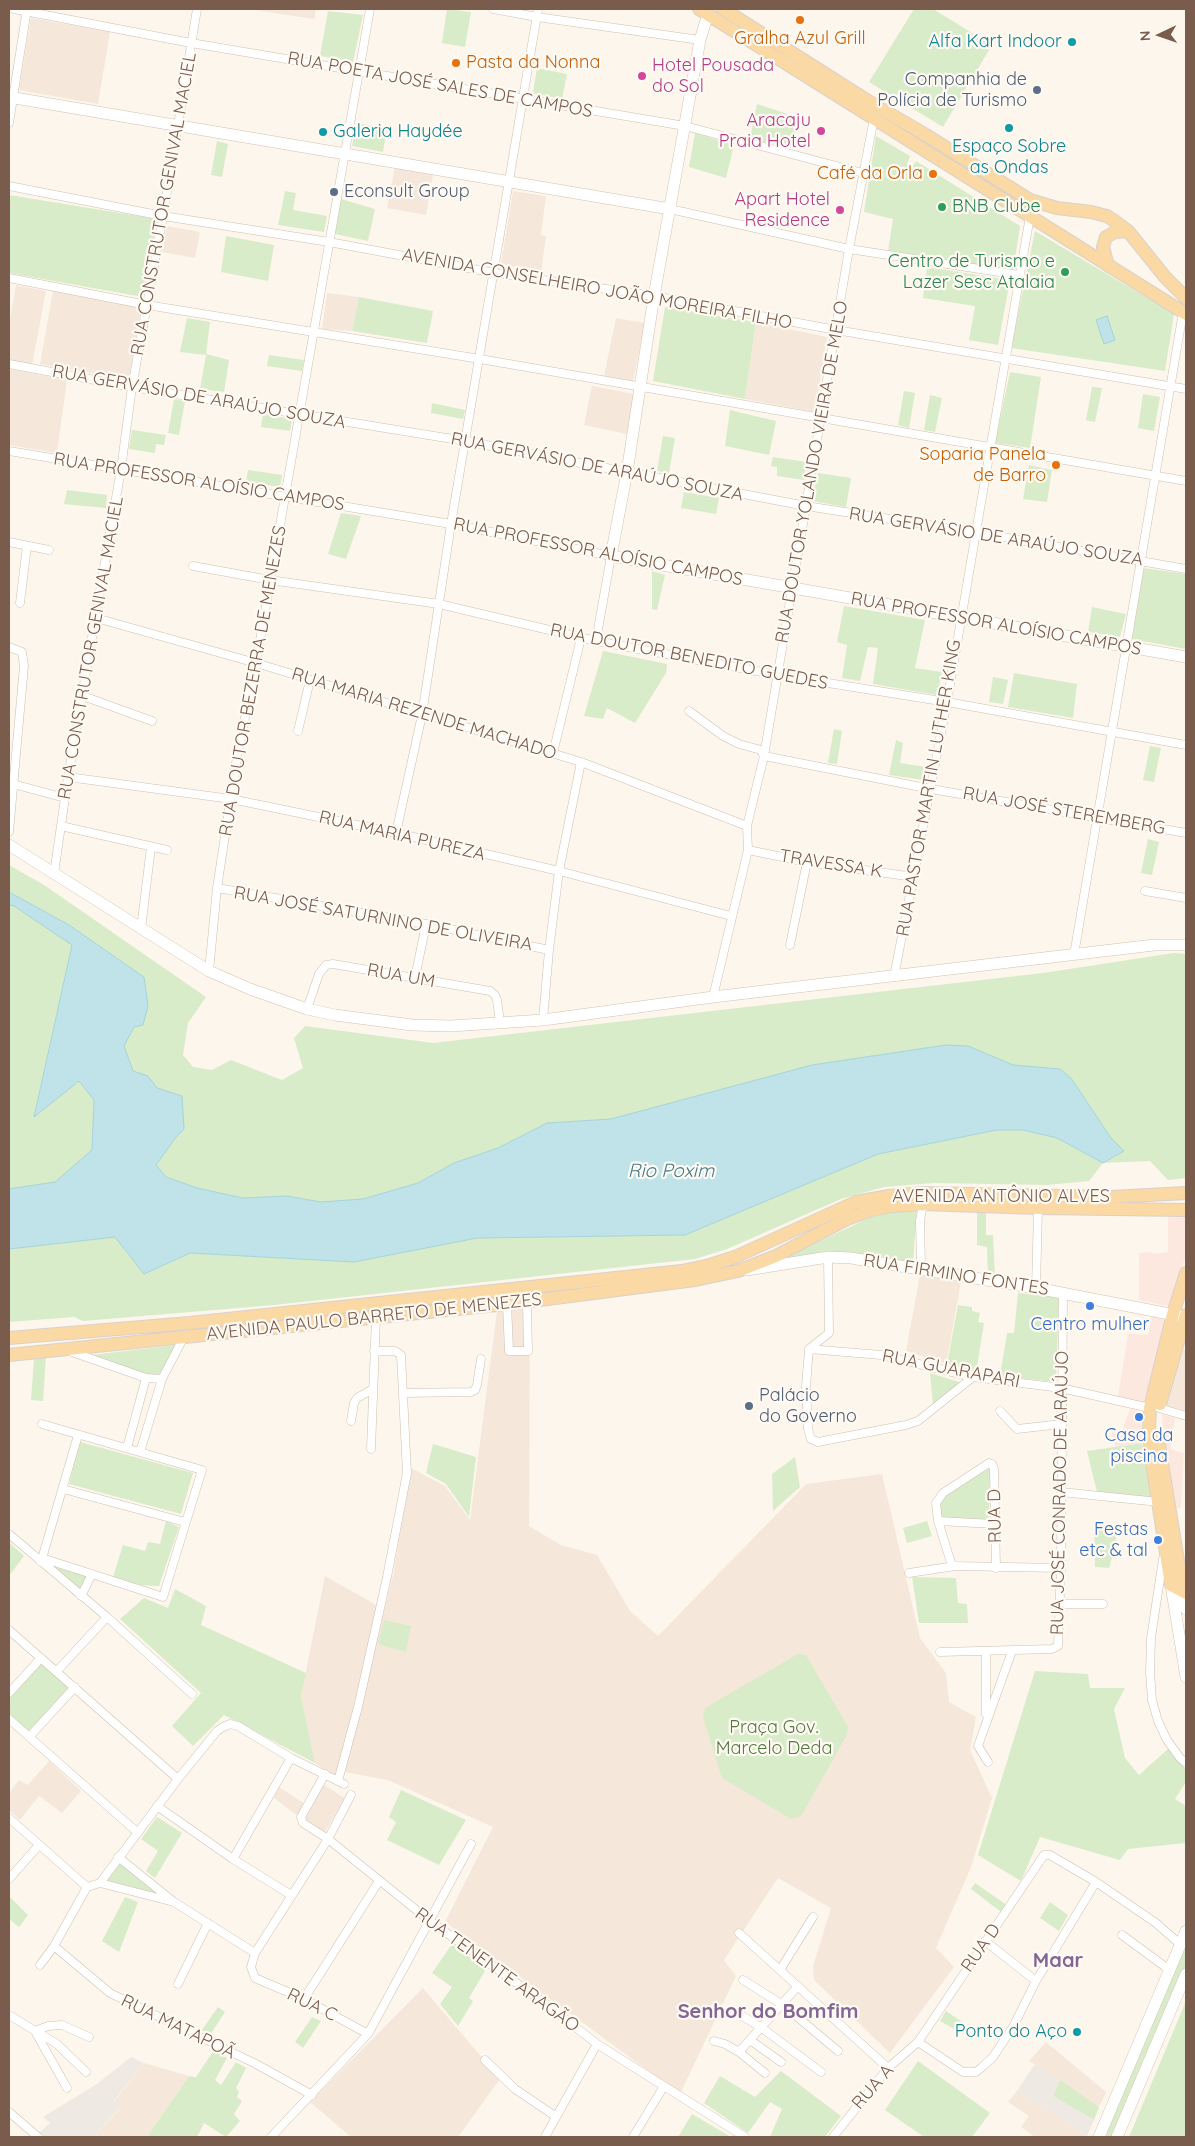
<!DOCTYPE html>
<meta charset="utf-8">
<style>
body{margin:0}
#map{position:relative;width:1195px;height:2146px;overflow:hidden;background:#fdf6ec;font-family:Quicksand,sans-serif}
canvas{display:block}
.frame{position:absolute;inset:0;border:10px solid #7a5c4d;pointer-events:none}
.north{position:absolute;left:1135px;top:10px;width:50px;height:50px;-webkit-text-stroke:4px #fffaf3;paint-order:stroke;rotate:267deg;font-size:14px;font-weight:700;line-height:20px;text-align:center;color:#7a5c4d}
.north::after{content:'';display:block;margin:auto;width:18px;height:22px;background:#7a5c4d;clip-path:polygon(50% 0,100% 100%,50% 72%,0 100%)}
</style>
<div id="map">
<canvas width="1195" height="2146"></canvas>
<div class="frame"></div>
<div class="north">N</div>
</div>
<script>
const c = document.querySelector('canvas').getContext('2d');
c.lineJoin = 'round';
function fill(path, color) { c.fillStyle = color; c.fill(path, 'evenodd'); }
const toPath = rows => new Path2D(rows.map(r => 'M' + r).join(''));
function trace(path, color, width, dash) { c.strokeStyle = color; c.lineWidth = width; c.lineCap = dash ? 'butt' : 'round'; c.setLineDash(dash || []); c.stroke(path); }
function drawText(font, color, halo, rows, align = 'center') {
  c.font = font + ' Quicksand,sans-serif'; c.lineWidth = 4.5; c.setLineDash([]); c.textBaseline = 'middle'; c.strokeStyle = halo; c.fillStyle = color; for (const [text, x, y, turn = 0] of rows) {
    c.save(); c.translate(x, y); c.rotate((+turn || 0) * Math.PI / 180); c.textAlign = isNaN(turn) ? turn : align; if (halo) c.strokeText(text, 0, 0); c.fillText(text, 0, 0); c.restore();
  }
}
const residential = toPath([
 [248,9,316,9,314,19],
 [31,18,110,32,98,104,19,90],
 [395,167,433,175,426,215,387,208],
 [513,191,546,196,541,235,546,236,541,272,501,264],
 [167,226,200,232,195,258,162,252],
 [16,285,46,291,32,365,9,360,9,325],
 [53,291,141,307,129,380,40,364],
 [327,293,359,297,352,331,322,329],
 [616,318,645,323,633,381,604,376],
 [756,322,827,337,815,412,745,399],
 [9,369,67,380,57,453,9,445],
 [592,386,634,394,627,434,584,425],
 [920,1275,961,1282,946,1364,906,1351],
 [530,1307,529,1526,561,1545,597,1555,630,1611,658,1636,806,1484,882,1474,920,1638,946,1673,949,1702,976,1717,970,1750,992,1798,971,1867,936,1948,954,1967,890,2053,814,1980,813,1966,831,1908,778,1878,724,1960,736,1976,680,2094,445,1922,493,1827,388,1780,345,1772,393,1575,411,1468,445,1486,470,1520,497,1311],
 [1180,1348,1186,1350,1186,1411,1164,1405],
 [325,1576,378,1606,336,1777,315,1763,301,1696],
 [49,1761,81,1791,62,1813,39,1796,20,1820,9,1810,9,1793,19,1780,28,1785],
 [319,1782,345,1798,323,1835,274,1798,279,1787,305,1804],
 [423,1988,500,2079,458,2137,351,2137,310,2102],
 [1046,2042,1106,2092,1099,2107,1029,2061],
 [144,2063,189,2076,147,2137,93,2137,121,2108,114,2102],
 [1017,2091,1087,2136,1086,2137,1035,2137,1021,2127,1029,2116,1008,2102]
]);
const commercial = toPath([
 [1168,1216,1186,1217,1186,1253,1172,1307,1139,1300,1139,1253,1152,1252,1153,1254,1168,1252],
 [1152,1316,1166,1320,1145,1404,1118,1397,1128,1334,1148,1335],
 [1130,1409,1141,1412,1142,1443,1115,1447,1112,1432,1122,1431],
 [1162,1414,1175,1418,1170,1449,1184,1453,1181,1508,1175,1508,1164,1450]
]);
const industrial = toPath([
 [131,2057,144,2063,114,2101,121,2107,93,2137,43,2137,39,2133,50,2123,43,2117,97,2084],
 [1034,2065,1060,2080,1053,2096,1094,2120,1087,2136,1017,2091]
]);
const green = toPath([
 [447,9,471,12,465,47,442,43],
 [914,9,933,9,992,45,943,127,869,82],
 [328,11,363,15,353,62,320,56],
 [537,68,567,74,562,99,533,93],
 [757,104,800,118,791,148,750,139],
 [356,123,387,128,383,152,352,146],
 [695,133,734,145,726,178,689,167],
 [876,136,910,156,907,164,911,168,916,161,1020,226,1013,272,888,251,893,219,864,212],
 [217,141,228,144,222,177,211,175],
 [285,191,296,193,293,210,327,216,324,232,278,225],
 [9,195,157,219,143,297,9,273],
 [341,199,375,209,368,241,335,234],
 [1035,231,1174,314,1165,371,1011,348],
 [226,236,274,245,268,281,221,272],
 [927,267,1010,280,998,345,969,340,975,306,923,298],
 [359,297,433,311,427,343,352,331],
 [665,307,756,322,745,399,653,381],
 [187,318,210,322,206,354,229,360,224,392,200,389,206,355,180,352],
 [269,355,304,360,302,371,267,366],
 [1010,372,1041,377,1030,448,995,443],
 [1092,387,1102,388,1095,422,1086,420],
 [904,391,915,393,909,428,898,425],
 [1143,394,1160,397,1154,431,1138,428],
 [930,395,942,398,935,432,924,430],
 [174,399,185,401,179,435,168,433],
 [432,403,465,410,463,419,431,413],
 [730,410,776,421,769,455,725,446],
 [263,414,292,419,290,431,261,427],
 [132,430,166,435,164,445,156,444,155,453,129,449],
 [663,436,675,438,669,473,657,471],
 [773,457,806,462,804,480,777,476,777,467,771,466],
 [1029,465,1052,470,1047,502,1023,499],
 [248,470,282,475,280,487,246,482],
 [818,473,851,478,846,507,812,501],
 [67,490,107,495,106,508,64,504],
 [684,492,719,498,716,514,681,508],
 [341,513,361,516,346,559,328,554],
 [1143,568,1186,574,1186,649,1132,639],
 [652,571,665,575,657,610,652,609],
 [844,606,925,620,915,668,942,672,937,695,873,684,878,648,868,647,860,681,842,678,847,645,837,642],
 [1092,607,1126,614,1120,637,1088,632],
 [603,651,667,664,666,673,635,723,607,708,603,719,584,716],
 [1014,673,1077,684,1073,718,1008,707],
 [993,677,1008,680,1003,704,989,702],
 [834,729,842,731,837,764,828,763],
 [896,740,903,743,900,763,926,767,924,780,889,775],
 [1150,746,1161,748,1154,782,1143,780],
 [1148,839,1159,842,1152,875,1141,873],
 [9,865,44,885,206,997,188,1023,183,1055,193,1067,212,1070,231,1060,282,1080,303,1068,294,1038,305,1026,433,1043,1043,973,1174,953,1186,954,1186,1178,1168,1180,1150,1161,1103,1163,1089,1181,1047,1185,934,1183,884,1187,841,1199,727,1249,695,1259,274,1305,83,1321,74,1317,9,1322,10,1249,115,1237,144,1274,190,1253,354,1262,477,1238,685,1235,878,1154,997,1130,1023,1130,1057,1138,1103,1163,1124,1151,1111,1138,1071,1078,1060,1069,1013,1065,996,1059,986,1053,946,1045,812,1065,611,1119,547,1123,498,1148,454,1163,418,1183,363,1199,321,1202,287,1196,243,1198,197,1188,166,1177,156,1165,177,1136,184,1129,147,1076,133,1071,124,1046,134,1027,144,977,69,925,9,892],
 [9,905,14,906,72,944,34,1116,79,1081,94,1100,92,1150,55,1183,9,1189],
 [917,1209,913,1263,863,1256,767,1266,873,1216,894,1211],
 [977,1212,986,1213,986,1235,993,1235,995,1277,988,1275,987,1247,977,1245],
 [1018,1293,1059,1297,1056,1382,1000,1376,1007,1333,1014,1333],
 [958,1305,972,1307,972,1311,980,1313,978,1322,984,1323,976,1373,947,1364],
 [176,1345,161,1373,152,1378,91,1355],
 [46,1356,43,1401,31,1400,34,1359],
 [930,1373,962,1383,933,1406],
 [80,1442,193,1473,181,1514,69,1484],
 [1142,1443,1151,1498,1097,1492,1087,1451],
 [433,1444,476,1457,469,1517,446,1484,426,1473],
 [795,1457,800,1487,773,1511,772,1474],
 [990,1468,989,1520,938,1518,936,1500],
 [166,1521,179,1527,159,1586,135,1585,113,1577,123,1545,145,1551,148,1542,160,1544],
 [927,1521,932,1536,907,1543,903,1528],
 [1116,1524,1116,1543,1109,1568,1095,1567,1094,1527],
 [9,1542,24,1556,9,1576],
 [52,1565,87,1576,82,1591,50,1566],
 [912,1577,956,1578,958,1603,967,1604,968,1623,919,1623],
 [175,1589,206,1606,201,1625,306,1673,301,1696,315,1763,224,1715,193,1746,172,1726,201,1693,120,1619,144,1598,168,1608],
 [384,1620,411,1626,406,1652,378,1644],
 [798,1654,806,1655,848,1727,847,1735,801,1816,791,1819,722,1778,703,1717,705,1708],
 [42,1662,70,1686,29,1734,9,1716,9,1696],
 [1035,1671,1088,1674,1090,1688,1125,1688,1114,1709,1125,1758,1139,1775,1169,1748,1186,1770,1186,1782,1175,1799,1186,1806,1186,1843,1128,1849,1120,1860,1040,1837,1021,1881,978,1855],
 [401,1790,466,1820,439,1865,387,1840,396,1822,389,1817],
 [157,1817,182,1833,155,1878,146,1871,158,1851,141,1839],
 [116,1859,171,1902,95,1884],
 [975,1883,1007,1905,1001,1912,971,1889],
 [9,1896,28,1915,19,1927,9,1919],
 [125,1897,138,1902,119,1952,102,1941],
 [1050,1902,1068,1915,1059,1931,1040,1918],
 [1186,1941,1186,1965,1131,2096,1113,2137,1103,2137],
 [452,1944,486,1969,469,1998,473,2001,458,2026,440,2004,452,1987,432,1973],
 [1186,2001,1186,2137,1129,2137],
 [218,2007,225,2012,210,2035,202,2030],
 [946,2011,968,2026,963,2034,940,2021],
 [312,2017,321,2021,303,2048,295,2042],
 [214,2050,227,2058,215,2080,221,2085,236,2062,246,2068,236,2088,239,2092,237,2097,242,2101,234,2114,240,2121,226,2137,204,2123,197,2137,147,2137,189,2076,196,2077],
 [918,2061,990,2113,972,2137,924,2137,885,2110],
 [781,2071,841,2116,825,2137,770,2137,782,2109,770,2102,748,2133,704,2103,720,2076,755,2097],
 [1060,2080,1099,2107,1094,2120,1053,2096],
 [692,2114,731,2137,678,2137]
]);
const water = toPath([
 [1107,316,1115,340,1104,344,1096,320,1107,316],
 [9,892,69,925,144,977,148,1006,143,1025,134,1027,124,1046,133,1071,148,1076,157,1088,182,1096,184,1129,177,1136,156,1165,166,1177,197,1188,243,1198,287,1196,321,1202,363,1199,418,1183,454,1163,498,1148,547,1123,611,1119,812,1065,946,1045,968,1046,1013,1065,1060,1069,1071,1078,1111,1138,1124,1151,1103,1163,1057,1138,1023,1130,997,1130,878,1154,685,1235,477,1238,354,1262,190,1253,144,1274,115,1237,9,1249,9,1189,55,1182,92,1150,94,1100,79,1081,34,1117,72,945,14,906,9,905,9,892]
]);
const street = toPath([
 [14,9,191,43,685,126,863,173],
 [493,9,537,17,700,40],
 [9,123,27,9],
 [9,186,163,216,329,242,495,273,654,296,836,330,1186,389],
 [670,209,849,249,1019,275],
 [9,278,147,305,480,359,1186,481],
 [9,364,132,387,465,441,806,506,974,532,1186,569],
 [9,451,451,524,611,556,596,641],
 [9,542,49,550],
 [193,566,270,580,439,604,596,641,778,675,947,702,1186,745],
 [20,603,27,546],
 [96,618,256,663,581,762,747,826],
 [9,647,22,652,24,666,9,832],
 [83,696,152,721],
 [689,711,723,736,739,744,761,750,764,756,931,789,1186,833],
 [298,731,310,680],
 [553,753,581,638],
 [68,777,231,799,396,833,559,871,731,916],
 [13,784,65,798],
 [61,826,167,850],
 [396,833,422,715,451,524,538,9],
 [748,850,807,862,914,877],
 [54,874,68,777,121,469,132,387,163,216,197,9],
 [217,888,426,924,549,950],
 [1145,891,1186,898],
 [141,929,151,847],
 [790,945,807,862],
 [1074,955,1183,312],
 [209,971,217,888,237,757,256,663,370,9],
 [894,977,947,702,1030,216],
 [415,978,426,924],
 [713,997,748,850,747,826,764,756,849,249,874,118],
 [307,1009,319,974,326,965,333,964,490,991,495,995,497,1000,500,1023],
 [543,1020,549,950,559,871,581,762],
 [828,1257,829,1333,809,1349,806,1386,808,1429,811,1439,818,1442,906,1425,918,1421,973,1377],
 [921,1268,920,1221,923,1204],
 [1036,1288,1038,1208],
 [507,1304,509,1351,528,1351,527,1302],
 [809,1349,881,1355,973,1377,1061,1388,1150,1408],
 [69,1351,146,1378,162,1379],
 [403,1393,471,1392,475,1390,477,1385,481,1359],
 [1159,1408,1186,1416],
 [1000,1411,1017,1429,1062,1424],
 [351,1421,354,1403,357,1398,373,1389],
 [42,1424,202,1470,163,1597,42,1558],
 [127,1448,146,1378],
 [371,1449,376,1317],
 [140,1452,162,1379,185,1335],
 [63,1489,185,1522],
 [1061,1492,1159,1502],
 [938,1521,994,1524],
 [9,1534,107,1617,192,1694],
 [1163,1559,1151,1638,1150,1672,1152,1700,1158,1721,1167,1740,1180,1758,1186,1763],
 [41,1562,78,1435],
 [952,1566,938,1521,936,1503,943,1493,989,1463,992,1464,994,1469,996,1568],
 [909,1573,955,1566,1061,1568],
 [81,1596,92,1574],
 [1060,1604,1103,1604],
 [9,1630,178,1779],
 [986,1651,986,1714],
 [940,1652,1052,1649,1058,1646,1061,1568,1063,1293],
 [57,1671,107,1617],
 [9,1693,41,1658],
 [9,1719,137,1832],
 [30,1736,75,1687],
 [988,1762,978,1746,1012,1651],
 [325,1774,301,1817,303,1823,328,1839,430,1921,546,2004,597,2044,745,2137],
 [338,1781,358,1707,387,1577,407,1473,401,1355,395,1351,374,1351],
 [351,1795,328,1839,255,1953,251,1967,255,1978,304,1999,368,2034],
 [157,1806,233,1859,291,1895],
 [9,1818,87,1887],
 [118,1857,174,1902,255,1953],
 [233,1859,291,1758],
 [9,1879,39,1845],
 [100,1883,170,1901],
 [739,1933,888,2068],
 [1122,1935,1171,1971],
 [985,1941,1036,1981],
 [54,1946,110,1993,256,2064,312,2095],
 [40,1965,54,1946,87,1887,100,1883,178,1779,217,1731,223,1727,230,1724,238,1726,291,1758,344,1784],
 [780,1970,813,1917],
 [743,1980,783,2005,838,2051],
 [178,1984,208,1923],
 [304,1999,379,1881],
 [734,2011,762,2028,821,2072],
 [9,2015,57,2044,86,2072],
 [35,2031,48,2026,62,2025,89,2037],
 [36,2033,67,2088],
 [750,2040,781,2062],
 [714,2041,725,2044,739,2052,798,1986],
 [918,2042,963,2072,976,2072,981,2068,993,2057,1013,2027,1036,1981,1096,1882],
 [739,2052,765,2073],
 [485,2060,515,2089,555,2116],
 [9,2112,38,2137],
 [271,2137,368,2034,471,1844],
 [545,2137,597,2044],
 [633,2137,664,2086],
 [833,2137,888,2068,918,2042,1044,1855,1050,1855,1096,1882,1156,1923,1181,1945]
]);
const secondary = toPath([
 [708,14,700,40,654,296,627,472,611,556,1186,657],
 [9,97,670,209],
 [9,845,209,971,250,989,307,1009,335,1015,412,1025,451,1026,543,1020,713,997,1154,945,1186,945],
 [747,1270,828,1257,851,1258,1036,1288,1180,1316],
 [1171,1585,1186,1677],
 [1183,1591,1186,1609],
 [1099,2137,1186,1931],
 [1117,2137,1186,1974]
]);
const primary = toPath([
 [699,9,1186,314],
 [723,9,868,101,926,135,1030,200,1057,208,1091,212,1107,216,1116,222,1128,231,1165,277,1186,298],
 [1108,266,1103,247,1106,237,1115,232,1128,231],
 [1186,1273,1173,1314,1150,1408,1149,1429,1151,1457,1171,1585,1186,1593],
 [9,1338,190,1323,682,1271,710,1265,735,1257,856,1202,889,1196,923,1193,1111,1197,1186,1193],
 [9,1355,516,1303,695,1280,738,1271,776,1256,847,1219,871,1210,891,1206,923,1204,1038,1208,1186,1210],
 [1160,1404,1186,1315],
 [1158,1439,1183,1591]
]);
const markers = [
 [800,20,5,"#e8710a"],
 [1072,42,5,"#0f9aa8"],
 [456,63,5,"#e8710a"],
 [642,76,5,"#d1479c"],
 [1037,90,5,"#5c6f8a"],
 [1009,128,5,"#0f9aa8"],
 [821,131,5,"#d1479c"],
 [323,132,5,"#0f9aa8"],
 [933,174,5,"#e8710a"],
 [334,192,5,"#5c6f8a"],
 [942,207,5,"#2e9e5b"],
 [840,210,5,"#d1479c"],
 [1065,272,5,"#2e9e5b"],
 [1056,465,5,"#e8710a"],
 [1090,1306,5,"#3f7fe0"],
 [749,1406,5,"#5c6f8a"],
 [1139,1417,5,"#3f7fe0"],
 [1158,1540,5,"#3f7fe0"],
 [1077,2032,5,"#0f9aa8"]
];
const foodNames = [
 ["Gralha Azul Grill",800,39,"center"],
 ["Pasta da Nonna",466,63,"left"],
 ["Café da Orla",923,174],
 ["Soparia Panela",1046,455],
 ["de Barro",1046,476]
];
const cultureNames = [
 ["Alfa Kart Indoor",1062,42],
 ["Galeria Haydée",333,132,"left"],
 ["Espaço Sobre",1009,147,"center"],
 ["as Ondas",1009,168,"center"],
 ["Ponto do Aço",1067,2032]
];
const hotelNames = [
 ["Hotel Pousada",652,66,"left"],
 ["do Sol",652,87,"left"],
 ["Aracaju",811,121],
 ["Praia Hotel",811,142],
 ["Apart Hotel",830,200],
 ["Residence",830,221]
];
const serviceNames = [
 ["Companhia de",1027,80,"right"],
 ["Polícia de Turismo",1027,101,"right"],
 ["Econsult Group",344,192],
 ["Palácio",759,1396],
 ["do Governo",759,1417]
];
const streetNames = [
 ["RUA POETA JOSÉ SALES DE CAMPOS",440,85,10],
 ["RUA CONSTRUTOR GENIVAL MACIEL",164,204,-80],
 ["AVENIDA CONSELHEIRO JOÃO MOREIRA FILHO",597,289,10],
 ["RUA GERVÁSIO DE ARAÚJO SOUZA",199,397,10],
 ["RUA GERVÁSIO DE ARAÚJO SOUZA",597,467,11],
 ["RUA DOUTOR YOLANDO VIEIRA DE MELO",812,472,-80],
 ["RUA PROFESSOR ALOÍSIO CAMPOS",199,482,9],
 ["RUA GERVÁSIO DE ARAÚJO SOUZA",996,537,9],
 ["RUA PROFESSOR ALOÍSIO CAMPOS",598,552,11],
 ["RUA PROFESSOR ALOÍSIO CAMPOS",996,624,10],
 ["RUA CONSTRUTOR GENIVAL MACIEL",91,648,-80],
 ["RUA DOUTOR BENEDITO GUEDES",689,657,11],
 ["RUA DOUTOR BEZERRA DE MENEZES",253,681,-80],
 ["RUA MARIA REZENDE MACHADO",424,714,17],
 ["RUA PASTOR MARTIN LUTHER KING",929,788,-80],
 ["RUA JOSÉ STEREMBERG",1064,811,10],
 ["RUA MARIA PUREZA",402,836,13],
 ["TRAVESSA K",831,864,9],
 ["RUA JOSÉ SATURNINO DE OLIVEIRA",383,919,10],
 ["RUA UM",401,976,10],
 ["AVENIDA ANTÔNIO ALVES",1001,1197],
 ["RUA FIRMINO FONTES",956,1275,9],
 ["AVENIDA PAULO BARRETO DE MENEZES",374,1317,-6],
 ["RUA GUARAPARI",951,1369,11],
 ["RUA JOSÉ CONRADO DE ARAÚJO",1060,1493,-89],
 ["RUA D",995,1516,-91],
 ["RUA D",981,1948,-55],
 ["RUA TENENTE ARAGÃO",497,1970,36],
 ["RUA C",312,2005,26],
 ["RUA MATAPOÃ",178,2027,26],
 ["RUA A",873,2087,-49]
];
const leisureNames = [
 ["BNB Clube",952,207],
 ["Centro de Turismo e",1055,262,"right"],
 ["Lazer Sesc Atalaia",1055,283,"right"]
];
const shopNames = [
 ["Centro mulher",1090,1325],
 ["Casa da",1139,1436],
 ["piscina",1139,1457],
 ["Festas",1148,1530,"right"],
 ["etc & tal",1148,1551,"right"]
];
const parkNames = [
 ["Praça Gov.",774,1728],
 ["Marcelo Deda",774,1749]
];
const waterNames = [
 ["Rio Poxim",671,1171]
];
const quarterNames = [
 ["Maar",1058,1961],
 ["Senhor do Bomfim",768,2012]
];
fill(residential, '#f5e8da');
fill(commercial, '#fde8e0');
fill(industrial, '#efe9e4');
fill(green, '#d8ecc9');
fill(water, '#bfe3e8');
trace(water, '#a5d3da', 1);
trace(street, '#d1beb0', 9);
trace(secondary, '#d6c0b0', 12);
trace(primary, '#dad1cd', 14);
trace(street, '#fff', 8);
trace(secondary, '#fff', 11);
trace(primary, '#fbd9a5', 12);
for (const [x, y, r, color] of markers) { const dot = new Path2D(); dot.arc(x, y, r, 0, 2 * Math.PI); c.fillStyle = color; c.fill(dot); trace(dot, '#fffaf3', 2); }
drawText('18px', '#c56008', '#fffaf3', foodNames, 'right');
drawText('18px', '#0d838f', '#fffaf3', cultureNames, 'right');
drawText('18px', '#b23c85', '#fffaf3', hotelNames, 'right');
drawText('18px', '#4e5e75', '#fffaf3', serviceNames, 'left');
drawText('18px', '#7a5c4d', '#fffaf3', streetNames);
drawText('18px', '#27864d', '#fffaf3', leisureNames, 'left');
drawText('18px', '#366cbe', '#fffaf3', shopNames);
drawText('18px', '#537a41', '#fffaf3', parkNames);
drawText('italic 19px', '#437c86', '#fffaf3', waterNames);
drawText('bold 20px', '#846695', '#fffaf3', quarterNames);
</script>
